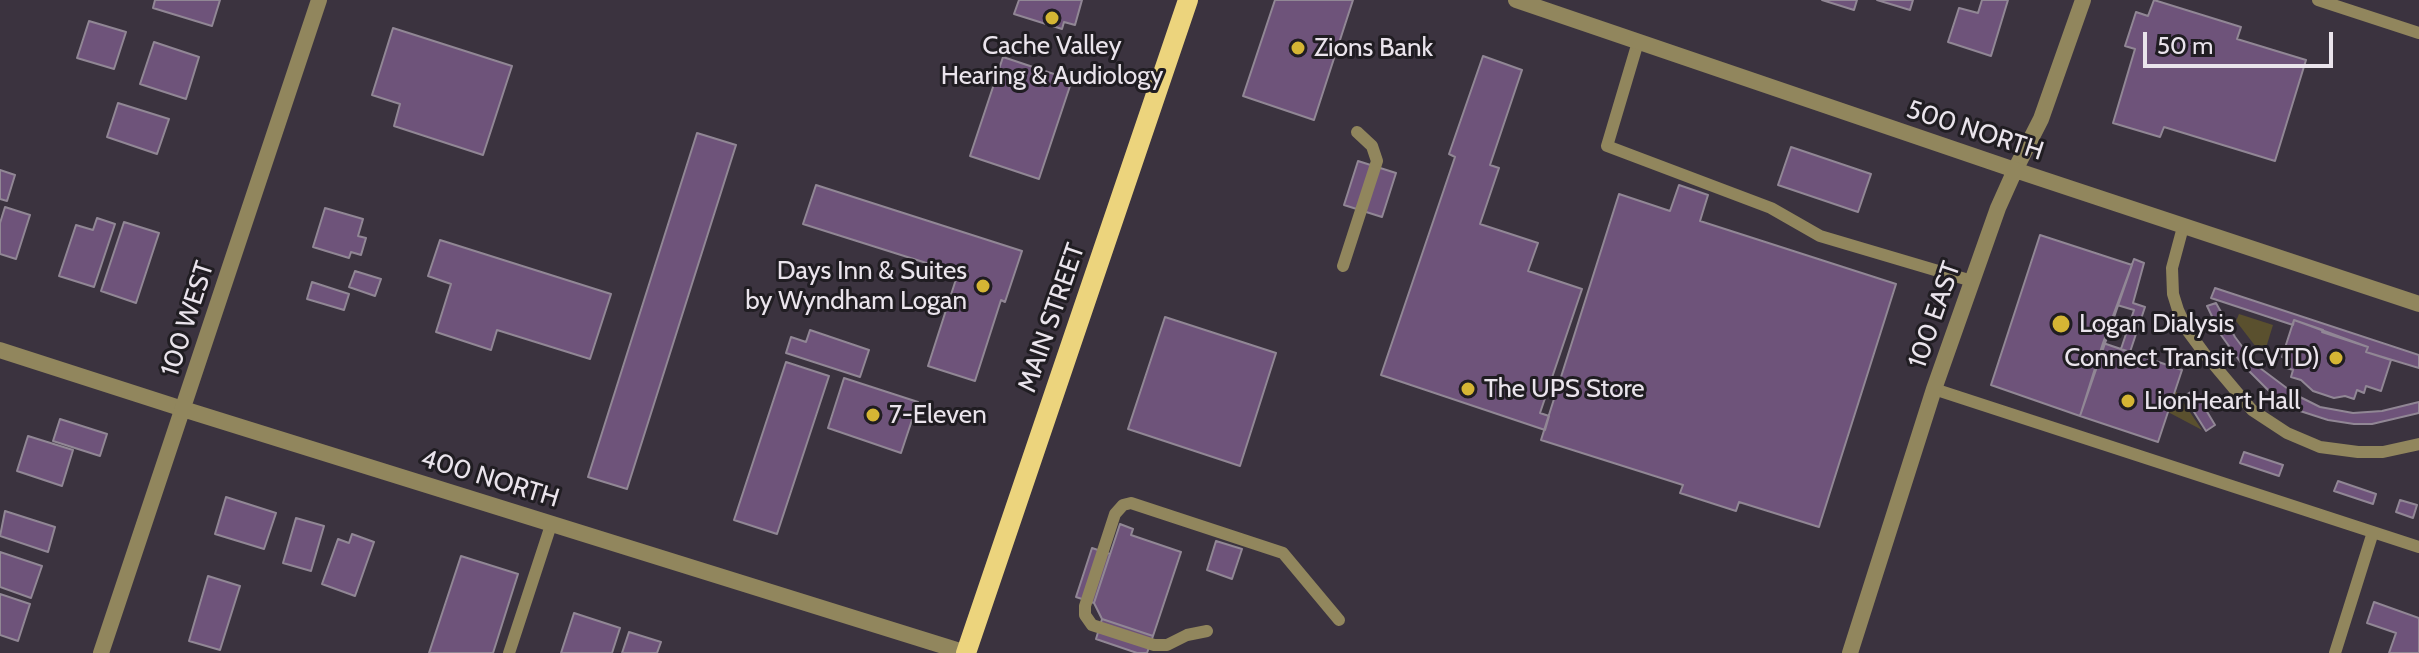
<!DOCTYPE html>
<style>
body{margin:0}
#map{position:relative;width:2419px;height:653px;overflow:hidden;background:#3b333f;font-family:Cabin,sans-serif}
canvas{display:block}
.scale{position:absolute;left:2143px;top:32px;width:190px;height:36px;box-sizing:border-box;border:4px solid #eae4ec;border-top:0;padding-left:10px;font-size:24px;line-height:28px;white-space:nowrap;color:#eae4ec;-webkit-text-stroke:6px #201d22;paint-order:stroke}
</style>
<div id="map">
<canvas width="2419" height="653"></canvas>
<div class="scale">50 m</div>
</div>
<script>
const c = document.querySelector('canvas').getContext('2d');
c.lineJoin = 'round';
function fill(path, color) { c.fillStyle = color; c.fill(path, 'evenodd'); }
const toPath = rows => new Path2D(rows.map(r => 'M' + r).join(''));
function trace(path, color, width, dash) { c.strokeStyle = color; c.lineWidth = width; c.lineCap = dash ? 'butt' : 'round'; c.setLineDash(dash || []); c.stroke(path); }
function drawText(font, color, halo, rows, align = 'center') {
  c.font = font + ' Cabin,sans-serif'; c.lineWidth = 6; c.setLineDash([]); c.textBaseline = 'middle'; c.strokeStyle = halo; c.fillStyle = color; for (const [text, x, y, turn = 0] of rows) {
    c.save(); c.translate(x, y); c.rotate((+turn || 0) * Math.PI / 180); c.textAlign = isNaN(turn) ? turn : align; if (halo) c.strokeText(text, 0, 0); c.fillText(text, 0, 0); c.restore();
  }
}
const green = toPath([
 [2239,314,2273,325,2265,351,2256,347,2236,321],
 [2175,390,2202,430,2168,412]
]);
const building = toPath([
 [155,0,220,0,212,26,153,8,155,0],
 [1019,0,1082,0,1075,25,1064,22,1062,29,1014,14,1019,0],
 [1275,0,1353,0,1314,120,1243,96,1275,0],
 [1822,0,1857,0,1854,10,1822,0],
 [1877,0,1913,0,1910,10,1877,0],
 [1982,0,2008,0,1991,56,1948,42,1959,8,1978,13,1982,0],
 [2154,0,2241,27,2237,39,2306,60,2275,161,2164,127,2160,137,2113,123,2135,49,2125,46,2136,12,2148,16,2154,0],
 [89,21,126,32,114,69,77,58,89,21],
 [393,28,512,66,483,155,394,126,400,104,372,95,393,28],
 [154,42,199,57,186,99,140,84,154,42],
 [1483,56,1522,70,1490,165,1499,168,1480,224,1538,243,1528,271,1582,289,1540,413,1549,416,1545,430,1381,375,1455,157,1449,154,1483,56],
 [1003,57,1072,80,1039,179,970,156,1003,57],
 [118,103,169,119,157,154,107,137,118,103],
 [697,133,736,145,627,489,588,477,697,133],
 [1791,147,1871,174,1858,212,1778,185,1791,147],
 [1358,161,1396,173,1382,217,1344,205,1358,161],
 [0,170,15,175,7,201,0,199,0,170],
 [816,185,1022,251,1005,302,1001,300,975,381,928,366,958,273,803,224,816,185],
 [1679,185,1708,195,1700,221,1896,284,1819,527,1739,502,1736,511,1680,493,1683,485,1541,440,1619,194,1670,211,1679,185],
 [5,207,30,215,16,259,0,254,0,223,5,207],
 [325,208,363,219,358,236,366,238,361,255,351,252,349,258,313,247,325,208],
 [97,218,115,224,94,287,59,276,76,225,93,230,97,218],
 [124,222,159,233,136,303,101,291,124,222],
 [2040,235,2132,265,2080,416,1991,385,2040,235],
 [440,240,611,294,590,359,497,330,491,350,436,332,451,284,428,276,440,240],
 [2134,259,2144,263,2133,303,2145,307,2130,352,2103,343,2134,259],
 [355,271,381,279,375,296,349,287,355,271],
 [312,282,349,294,344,310,307,299,312,282],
 [2215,288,2419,355,2419,368,2366,352,2368,347,2322,332,2323,330,2294,320,2293,325,2211,298,2215,288],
 [2216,303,2235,337,2256,365,2296,395,2320,407,2353,413,2382,411,2419,402,2419,413,2372,424,2354,424,2328,420,2297,410,2270,392,2241,363,2221,335,2207,306,2216,303],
 [2117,305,2134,310,2121,349,2103,343,2117,305],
 [1165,317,1276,353,1240,466,1128,429,1165,317],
 [2294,320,2368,347,2366,352,2391,360,2381,391,2366,386,2364,393,2357,390,2354,399,2345,396,2334,398,2313,391,2301,380,2291,377,2293,370,2287,368,2290,360,2282,357,2294,320],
 [810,330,869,350,860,377,786,353,791,337,806,342,810,330],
 [2103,343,2182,370,2158,442,2080,416,2103,343],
 [786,362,829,376,777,534,734,520,786,362],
 [844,378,918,402,901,453,828,428,844,378],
 [2194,390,2215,425,2206,431,2184,396,2194,390],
 [60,419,107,434,100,456,53,441,60,419],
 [28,436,73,450,62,486,17,471,28,436],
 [2244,452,2283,465,2279,476,2240,463,2244,452],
 [2338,481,2376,494,2373,504,2334,491,2338,481],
 [226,497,276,513,264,549,215,534,226,497],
 [2400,500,2417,505,2413,518,2396,512,2400,500],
 [5,511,55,527,48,552,0,536,5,511],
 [296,518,324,526,311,571,283,563,296,518],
 [1120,524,1133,529,1131,535,1181,552,1153,636,1102,619,1094,603,1120,524],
 [352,534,374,542,355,596,322,584,338,539,349,543,352,534],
 [1216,541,1242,549,1232,579,1207,570,1216,541],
 [1092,548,1110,554,1094,603,1076,597,1092,548],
 [0,552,42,566,31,598,0,587,0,552],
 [461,556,518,574,493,653,429,653,461,556],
 [208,576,240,586,220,650,189,641,208,576],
 [0,594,30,604,18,641,0,635,0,594],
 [2374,602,2419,618,2419,653,2389,653,2396,633,2367,623,2374,602],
 [574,613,620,628,612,653,561,653,574,613],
 [1102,619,1153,636,1147,653,1137,653,1096,639,1102,619],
 [629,632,661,642,657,653,622,653,629,632]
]);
const service = toPath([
 [2318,0,2419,33],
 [1638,42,1607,146,1771,208,1820,236,1972,281],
 [2183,227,2172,268,2173,294,2178,310,2187,330,2204,353,2252,410,2287,433,2320,447,2358,452,2383,452,2419,444],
 [1343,266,1377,161,1372,146,1357,132],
 [1934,389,2419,547],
 [1207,631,1187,635,1167,645,1154,645,1092,625,1085,615,1085,606,1115,514,1123,505,1131,503,1283,553,1339,620],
 [509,653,551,525],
 [2335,653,2373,532]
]);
const minor = toPath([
 [2015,170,2041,119,2083,0],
 [0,350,183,409]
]);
const tertiary = toPath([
 [1516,0,2015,170,2419,304],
 [183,409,966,653],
 [101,653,319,0],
 [1850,653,1934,389,1998,208,2015,170]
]);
const primary = toPath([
 [966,653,1188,0]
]);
const markers = [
 [1052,18,8,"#d5b534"],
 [1298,48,8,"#d5b534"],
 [983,286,8,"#d5b534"],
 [2061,324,10,"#d5b534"],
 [2336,358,8,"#d5b534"],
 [1468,389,8,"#d5b534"],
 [2128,401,8,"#d5b534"],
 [873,415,8,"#d5b534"]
];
const poiNames = [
 ["Cache Valley",1052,46,"center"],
 ["Hearing & Audiology",1052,76,"center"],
 ["Zions Bank",1314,48],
 ["Days Inn & Suites",967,271,"right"],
 ["by Wyndham Logan",967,301,"right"],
 ["Logan Dialysis",2079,324],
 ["Connect Transit (CVTD)",2320,358,"right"],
 ["The UPS Store",1484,389],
 ["LionHeart Hall",2144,401],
 ["7-Eleven",889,415]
];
const streetNames = [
 ["500 NORTH",1975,131,18],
 ["100 EAST",1935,315,-71],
 ["MAIN STREET",1052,318,-71],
 ["100 WEST",188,319,-72],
 ["400 NORTH",490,479,17]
];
fill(green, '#5a502e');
fill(building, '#6e537a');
trace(building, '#918795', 2);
trace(service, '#91865d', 12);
trace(minor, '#91865d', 16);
trace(tertiary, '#91865d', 16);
trace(primary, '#ecd47d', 20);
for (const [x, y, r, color] of markers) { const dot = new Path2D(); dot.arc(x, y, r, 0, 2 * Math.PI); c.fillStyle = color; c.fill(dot); trace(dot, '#201d22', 3); }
drawText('26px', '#eae4ec', '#201d22', poiNames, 'left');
drawText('26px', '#eae4ec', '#201d22', streetNames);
</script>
